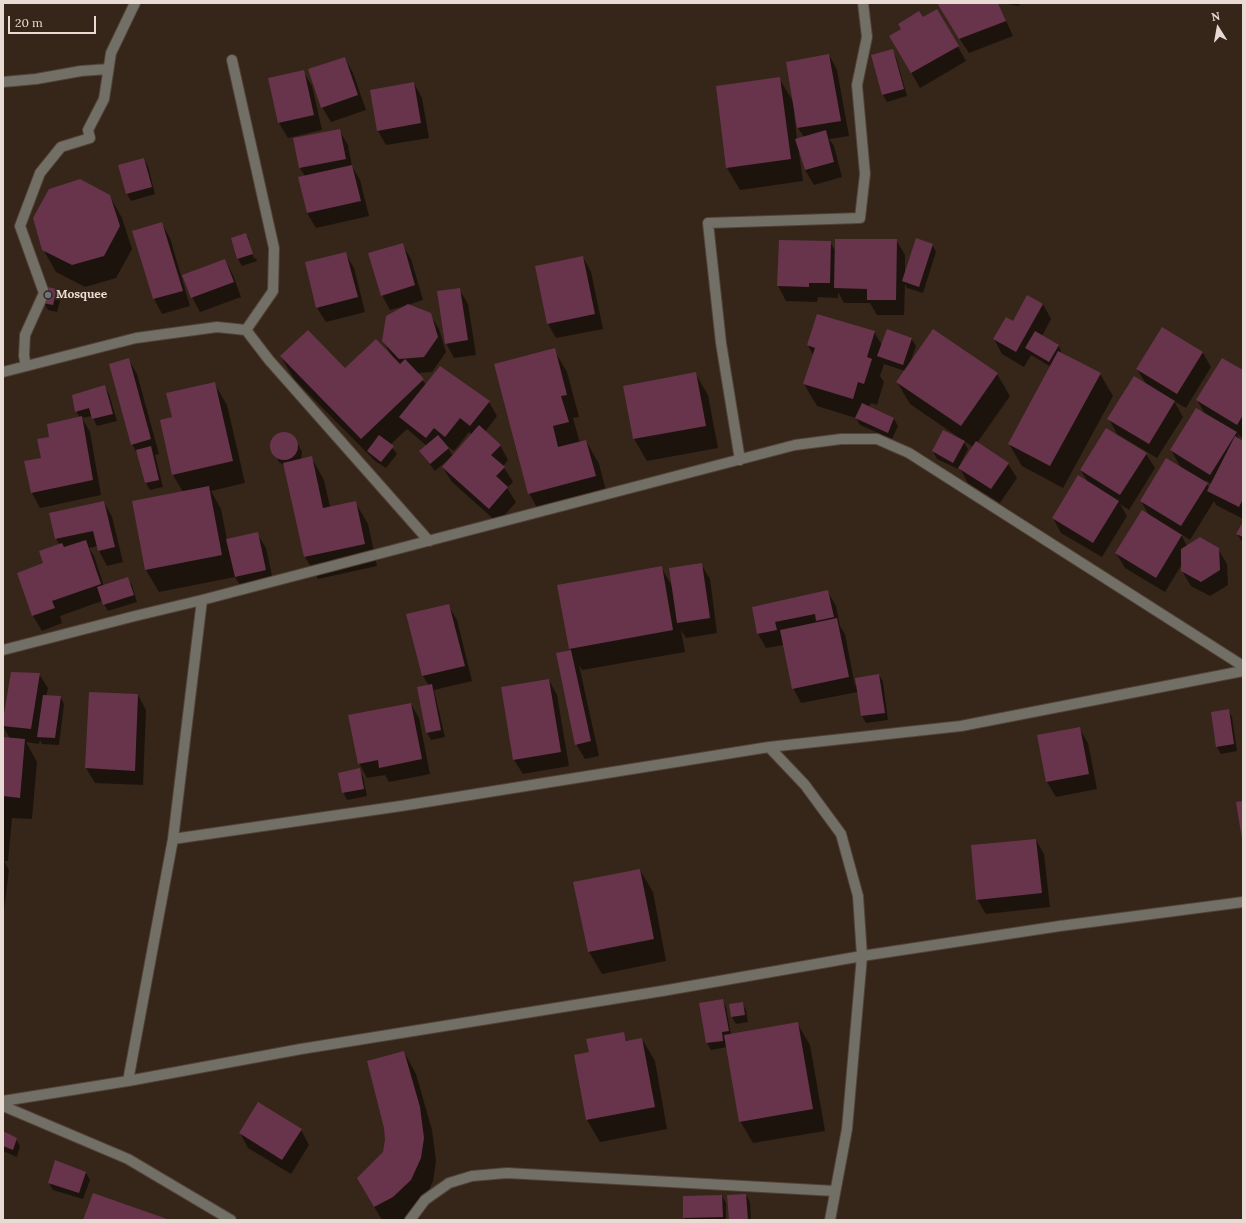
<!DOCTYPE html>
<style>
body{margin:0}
#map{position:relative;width:1246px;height:1223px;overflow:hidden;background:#362519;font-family:Lora,serif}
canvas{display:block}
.frame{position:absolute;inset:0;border:4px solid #e7dbd3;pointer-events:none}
.north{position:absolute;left:1198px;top:8px;width:40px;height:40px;-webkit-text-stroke:3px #362519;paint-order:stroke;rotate:349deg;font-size:11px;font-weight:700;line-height:16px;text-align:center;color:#e7dbd3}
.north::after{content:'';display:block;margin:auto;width:14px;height:18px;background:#e7dbd3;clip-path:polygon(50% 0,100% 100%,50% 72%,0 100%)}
.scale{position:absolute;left:8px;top:16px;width:88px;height:18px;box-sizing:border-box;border:2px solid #e7dbd3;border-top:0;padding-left:5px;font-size:12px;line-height:14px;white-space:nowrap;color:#e7dbd3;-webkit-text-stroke:3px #362519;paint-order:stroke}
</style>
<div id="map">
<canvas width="1246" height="1223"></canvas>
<div class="frame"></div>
<div class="north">N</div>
<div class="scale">20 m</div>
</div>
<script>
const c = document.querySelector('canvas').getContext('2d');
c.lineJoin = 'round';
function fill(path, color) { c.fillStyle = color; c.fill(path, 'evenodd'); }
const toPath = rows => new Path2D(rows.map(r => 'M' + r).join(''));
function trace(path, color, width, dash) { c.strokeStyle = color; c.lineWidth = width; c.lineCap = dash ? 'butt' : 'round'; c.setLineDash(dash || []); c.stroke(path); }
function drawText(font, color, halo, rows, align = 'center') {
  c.font = font + ' Lora,serif'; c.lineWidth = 4; c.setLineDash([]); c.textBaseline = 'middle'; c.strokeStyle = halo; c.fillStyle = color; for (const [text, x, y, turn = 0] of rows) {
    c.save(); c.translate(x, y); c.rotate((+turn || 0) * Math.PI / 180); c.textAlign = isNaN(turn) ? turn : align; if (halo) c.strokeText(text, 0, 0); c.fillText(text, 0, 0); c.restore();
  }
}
const shadow = toPath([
 [998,3,1013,36,969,53,946,18],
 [1001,3,1020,3,1019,6],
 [937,10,966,61,920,88,891,37],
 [892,50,896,57,907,96,887,102,883,95,872,56],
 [829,55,837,70,849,136,829,139,834,146,842,177,814,185,805,170,800,153,799,153,803,181,740,190,727,168,779,78,794,103],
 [796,112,798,128,804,137,797,139,794,113],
 [345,58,353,73,366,110,331,122,322,107],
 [303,71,312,86,322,130,288,138,279,123,269,79],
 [414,83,422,98,429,138,386,145,378,131],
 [339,130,348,145,352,166,360,180,369,216,316,228,307,213,299,178,305,176,300,168],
 [144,159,148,166,155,194,131,201,127,194],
 [109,195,122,218,132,249,116,278,85,287,56,272,43,249],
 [162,224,170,238,190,306,162,314,154,299,133,232],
 [246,234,249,240,248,240,254,259,256,258,257,261,242,266,238,259,232,239],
 [896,240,905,255,905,273,932,244,936,252,923,293,907,288,905,284,904,315,877,315,870,303,844,303,838,292,838,298,818,297,817,302,786,301,778,286,830,242,836,252],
 [402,244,411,259,423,300,408,305,430,314,439,329,446,352,432,372,417,373,426,385,489,402,497,416,485,432,500,445,508,460,503,466,513,482,507,488,516,502,498,523,452,482,443,468,453,457,452,456,435,471,420,452,427,446,407,429,390,445,397,454,386,468,375,461,294,379,281,357,345,369,392,356,383,341,405,306,390,310,382,295],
 [469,432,472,435,453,456,447,446,454,451],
 [345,253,354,268,365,312,326,322,317,308],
 [583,257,591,272,603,329,556,338,548,324],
 [225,260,233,275,241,297,200,312,192,297],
 [459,289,468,304,476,355,454,358,446,343],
 [56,290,61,297,57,312,48,310,44,303],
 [1043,304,1051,319,1042,336,1059,346,1062,354,1100,374,1113,396,1063,488,1022,466,1009,444,1051,367,1031,355,1024,367,1002,354,994,339,1013,322],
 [1163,328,1203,353,1211,367,1186,408,1174,401,1183,417,1157,458,1117,434,1109,419,1146,384,1137,369],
 [874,332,882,345,911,338,916,346,910,363,997,374,1010,396,977,443,1008,464,1017,478,1000,503,968,483,959,467,958,469,937,459,933,451,961,439,910,404,897,382,905,371,884,364,880,376,884,382,877,405,871,403,869,407,894,419,898,426,892,439,860,425,856,418,817,406,804,384,813,355,808,345],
 [963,440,973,447,961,465,960,465,968,449],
 [554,350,567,372,579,417,573,418,580,443,586,441,599,464,608,498,541,515,529,493],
 [129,360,137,374,159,454,155,455,163,487,150,490,146,483,139,457,132,444],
 [1243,371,1243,438,1237,434,1240,440,1243,442,1243,519,1216,505,1214,501,1190,540,1181,534,1187,546,1218,549,1227,564,1228,585,1210,596,1191,586,1182,571,1182,564,1165,592,1125,568,1116,553,1150,517,1141,501,1181,468,1171,450,1205,414,1197,400],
 [1205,480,1211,484,1209,488],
 [695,373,708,395,718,448,647,461,634,439,624,387],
 [214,383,227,405,245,483,211,491,221,509,227,540,257,533,266,548,274,585,244,592,235,577,159,592,146,570,183,492,173,475,161,421,173,418],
 [105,387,109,394,117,421,97,426,92,416,82,418,90,432,101,495,40,508,32,493,42,459,50,438,80,418,76,411],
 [282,434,289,434,295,438,302,452,301,460,311,457,324,480,330,507,355,502,368,524,377,566,318,579,305,557,285,466,279,462,272,448,272,442,276,436],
 [1146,454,1155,468,1129,510,1120,504,1127,516,1102,557,1061,533,1053,518,1088,482,1081,471],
 [104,502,112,517,123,562,107,566,99,551,98,546,89,548,94,556,104,586,127,578,132,585,137,602,108,611,102,601,60,616,62,623,42,631,33,616,18,573,45,564,60,545,56,539],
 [1243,524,1243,543,1237,534],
 [701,564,710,579,717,633,686,638,681,630,685,652,582,670,579,665,599,756,585,759,576,744,557,654,571,651,570,648,661,567,672,586],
 [827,591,836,606,840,626,845,634,855,686,879,675,883,682,888,720,866,723,862,716,858,692,801,703,793,688,784,645,766,648,758,634,753,608],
 [448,605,457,620,472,681,434,690,445,737,431,740,427,733,429,686,423,676],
 [39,674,48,688,46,696,60,696,64,704,59,745,42,744,40,740,39,744,26,742,37,762,32,819,12,818,8,861,4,861,9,870,3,918,3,738,10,739,3,726],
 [549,680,557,695,569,766,523,774,514,760],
 [90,693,138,695,146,710,143,785,95,783,86,768],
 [411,704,419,718,430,774,389,782,385,775,367,778,359,763],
 [1228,710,1232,717,1237,751,1221,754,1217,747,1212,712],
 [1079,728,1088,743,1097,789,1056,797,1047,782,1038,736],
 [359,770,363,777,367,796,347,800,343,792],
 [1036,840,1044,854,1050,907,986,914,977,899],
 [640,870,653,892,666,961,602,974,589,952],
 [722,1000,726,1007,731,1035,797,1023,810,1045,825,1131,753,1143,740,1121,727,1047,711,1050,707,1043,700,1004],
 [742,1003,746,1010,748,1022,736,1024,732,1017,731,1005],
 [623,1033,628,1042,642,1039,655,1061,667,1129,600,1142,587,1120,590,1053],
 [404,1052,416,1074,432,1130,436,1161,433,1181,424,1202,404,1220,382,1220,358,1179,384,1153],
 [301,1130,309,1145,291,1174,248,1148,240,1133],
 [3,1132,16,1139,20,1146,17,1157,3,1151],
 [86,1173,90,1180,83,1199,53,1190,49,1183],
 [746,1195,750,1202,751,1220,730,1220],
 [722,1196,726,1203,726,1220,686,1220,684,1218]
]);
const building = toPath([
 [937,3,998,3,1006,21,959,39],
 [937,9,959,46,911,73,889,36,901,29,898,24,919,11,923,17],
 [893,49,904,89,882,95,871,55],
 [829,54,841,121,797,128,786,62],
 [345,57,358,95,321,108,308,69],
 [304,70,314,115,278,123,268,78],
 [780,77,791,159,726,168,716,86],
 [414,82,421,123,377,131,370,90],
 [340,129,346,159,299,168,293,138],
 [826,130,834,162,805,170,795,139],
 [144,158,152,187,126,194,118,165],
 [352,165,361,201,307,213,298,177],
 [80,179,110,195,120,226,104,256,72,265,42,250,33,218,49,189],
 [162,222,183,291,153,299,132,231],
 [246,233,253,254,237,259,231,238],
 [916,238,933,244,919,287,902,281],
 [835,239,897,239,896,300,867,300,867,289,834,288],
 [779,240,831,241,830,283,809,283,809,287,777,286],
 [403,243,415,285,381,296,368,253],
 [346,252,358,297,316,308,305,262],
 [583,256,595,314,547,324,535,266],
 [225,259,234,282,191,298,182,275],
 [47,287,57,289,53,305,43,303],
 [460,288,468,340,445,344,437,291],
 [1027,295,1043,304,1016,352,993,339,1006,317,1013,321],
 [408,304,431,313,438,337,424,357,399,359,382,341,386,316],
 [817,314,875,331,867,357,872,359,864,384,858,382,853,399,803,384,815,348,807,345],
 [1162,327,1203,352,1177,394,1136,369],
 [887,329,912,338,903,365,877,356],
 [933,329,998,373,961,426,896,382],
 [308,330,345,368,376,339,400,364,405,359,424,379,361,439,280,356],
 [1035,331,1059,345,1049,362,1025,348],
 [555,348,567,395,561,396,569,422,553,426,558,447,586,440,596,476,528,494,494,364],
 [1058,351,1101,373,1050,466,1008,444],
 [129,358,151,439,131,445,109,364],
 [1222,358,1243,370,1243,415,1237,425,1196,400],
 [440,366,490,401,470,426,460,418,445,437,434,428,426,438,399,417],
 [696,372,706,426,633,439,623,386],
 [1134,376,1175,401,1149,444,1107,419],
 [215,382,233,461,172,475,160,420,172,417,166,393],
 [105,385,113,414,92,419,89,408,75,412,72,395],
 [862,403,894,418,888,433,855,418],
 [1196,408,1237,432,1210,475,1170,450],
 [82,416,93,480,31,493,24,461,41,458,37,439,49,437,47,424],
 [479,425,501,445,491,455,505,467,496,476,508,487,489,509,442,467],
 [1106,428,1147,453,1120,495,1080,470],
 [943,430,965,441,953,463,932,451],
 '270 446a14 14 0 1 1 28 0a14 14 0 1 1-28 0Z',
 [379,435,394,446,381,462,367,451],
 [438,435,449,448,430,464,419,451],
 [1235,436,1243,441,1243,499,1239,507,1207,491],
 [976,441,1009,463,991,489,958,468],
 [151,446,159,480,145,483,136,450],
 [312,456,323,508,356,501,365,544,304,557,283,463],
 [1166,458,1208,483,1181,526,1140,501],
 [1078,475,1119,501,1093,543,1052,518],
 [209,486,222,555,145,570,132,501],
 [104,501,115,547,98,551,93,531,55,539,49,513],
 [1142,510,1182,535,1156,578,1115,553],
 [1243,522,1243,537,1236,534],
 [258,532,266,570,235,577,226,539],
 [1200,537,1219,548,1220,570,1201,582,1181,571,1181,549],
 [86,540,101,584,52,601,55,608,32,616,17,573,43,563,39,551,62,543,64,547],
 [702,563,710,618,677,623,669,568],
 [662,566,673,630,569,649,557,585],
 [128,577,134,595,103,605,97,587],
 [828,590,834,617,816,621,815,614,775,622,777,630,757,634,752,607],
 [449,604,465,666,422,676,406,614],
 [837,618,849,677,792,689,780,630],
 [571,650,591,741,575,745,556,653],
 [11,672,40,673,31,729,3,726,3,720],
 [879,674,885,713,861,716,855,678],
 [549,679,561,752,513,760,501,687],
 [432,684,441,730,426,733,417,687],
 [89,692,138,694,135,771,85,768],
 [43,695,61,696,55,738,37,737],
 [411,703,422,759,379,768,378,760,358,764,348,715],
 [1229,709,1234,744,1216,747,1211,712],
 [1080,727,1089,774,1046,782,1037,735],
 [3,737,25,739,20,798,3,796],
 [360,768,364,789,342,793,338,773],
 [1243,801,1243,838,1242,839,1236,802],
 [1036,839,1042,893,976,900,971,845],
 [640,869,654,939,588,952,573,882],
 [723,999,729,1031,722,1032,723,1041,706,1043,699,1003],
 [743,1002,745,1015,731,1017,729,1004],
 [798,1022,813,1109,739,1122,724,1035],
 [624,1032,626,1041,642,1038,655,1107,586,1120,574,1055,589,1052,586,1039],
 [404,1051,420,1107,424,1138,421,1158,411,1180,393,1197,374,1207,357,1178,383,1152,385,1140,384,1128,367,1061],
 [258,1102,302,1129,282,1160,239,1133],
 [3,1131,17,1138,13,1150,3,1146],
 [55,1160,86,1172,79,1193,48,1183],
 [93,1193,170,1220,83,1220],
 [746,1194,748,1220,729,1220,727,1195],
 [722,1195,723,1217,683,1218,683,1196]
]);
const minor = toPath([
 [232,60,274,248,273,291,246,330],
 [3,82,36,79,81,71,108,69],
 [26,366,24,356,25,335,44,293,20,226,40,173,61,147,90,138,88,130,104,99,111,53,135,3],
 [3,372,136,338,217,327,246,330,269,360,429,541],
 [740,460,721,343,708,223,860,218,865,174,857,85,867,37,863,3],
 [3,650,135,616,202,600,795,445,841,439,877,439,909,453,1243,666],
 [769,747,805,785,841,834,858,896,862,956,847,1129,830,1220],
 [173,839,401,806,769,747,961,726,1243,671],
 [128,1081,173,839,202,600],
 [3,1101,128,1081,301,1049,662,991,862,956,1060,926,1243,902],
 [3,1106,128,1159,231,1220],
 [410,1220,425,1200,449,1183,472,1176,507,1173,835,1191]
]);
const markers = [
 [48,295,4,"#6b7280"]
];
const poiNames = [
 ["Mosquee",56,295]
];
fill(shadow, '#0007');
fill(building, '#67344c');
trace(minor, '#524237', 12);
trace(minor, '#726f66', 10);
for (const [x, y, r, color] of markers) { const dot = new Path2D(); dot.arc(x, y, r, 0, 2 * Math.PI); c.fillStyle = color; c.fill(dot); trace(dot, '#362519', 1.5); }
drawText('bold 12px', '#e7dbd3', '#362519', poiNames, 'left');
</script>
